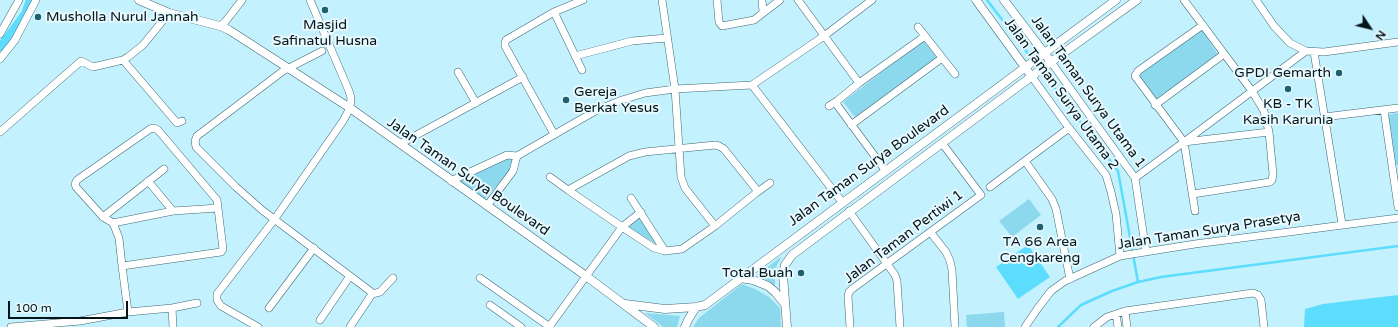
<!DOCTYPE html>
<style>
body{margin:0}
#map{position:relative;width:1398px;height:327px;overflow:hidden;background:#c4f1fe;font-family:"Varela Round",sans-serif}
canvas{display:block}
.north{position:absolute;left:1350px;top:8px;width:40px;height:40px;-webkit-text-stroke:3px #e8f9ff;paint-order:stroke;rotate:125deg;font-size:11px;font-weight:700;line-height:16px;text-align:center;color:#05161a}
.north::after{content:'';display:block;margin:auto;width:14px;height:18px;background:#05161a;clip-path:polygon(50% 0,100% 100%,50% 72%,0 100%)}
.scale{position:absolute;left:8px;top:301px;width:120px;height:18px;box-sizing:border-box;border:2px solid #05161a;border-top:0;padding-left:5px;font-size:12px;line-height:14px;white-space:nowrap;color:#05161a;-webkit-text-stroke:3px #e8f9ff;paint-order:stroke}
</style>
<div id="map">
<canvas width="1398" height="327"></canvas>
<div class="north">N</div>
<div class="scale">100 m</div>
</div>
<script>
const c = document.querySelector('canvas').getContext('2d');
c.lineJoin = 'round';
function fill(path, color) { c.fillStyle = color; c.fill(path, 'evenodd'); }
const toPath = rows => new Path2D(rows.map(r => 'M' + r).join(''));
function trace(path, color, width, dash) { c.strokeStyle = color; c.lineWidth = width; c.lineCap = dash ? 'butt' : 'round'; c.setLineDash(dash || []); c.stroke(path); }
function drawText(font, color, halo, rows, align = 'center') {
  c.font = font + ' "Varela Round",sans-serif'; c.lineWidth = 4; c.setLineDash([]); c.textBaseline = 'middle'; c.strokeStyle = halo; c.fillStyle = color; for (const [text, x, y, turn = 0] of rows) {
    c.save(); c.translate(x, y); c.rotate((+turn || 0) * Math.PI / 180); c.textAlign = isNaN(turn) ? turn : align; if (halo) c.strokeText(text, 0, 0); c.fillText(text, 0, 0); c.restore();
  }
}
const green = toPath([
 [1202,30,1219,56,1155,100,1137,75],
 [923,40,937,58,856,118,843,102],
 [1398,113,1398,165,1394,166,1386,115],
 [528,148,484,201,454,180],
 [1029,199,1041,215,1012,237,999,221],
 [639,215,658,245,624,225],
 [782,256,775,269,775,287,765,279,757,275],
 [742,284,755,289,769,297,780,308,781,327,693,327,699,318],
 [1004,312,1005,327,967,327,966,315],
 [645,313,680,316,677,327,663,327]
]);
const water = toPath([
 [1028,245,1050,277,1018,299,996,267],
 [1398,295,1398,327,1304,327,1305,309,1323,304]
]);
const stream = toPath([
 [987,0,1118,171,1138,282],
 [1058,327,1081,305,1112,291,1138,282,1161,277,1398,246]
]);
const canal = toPath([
 [0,47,25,14,30,0]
]);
const minor = toPath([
 [662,0,675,89,681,177,685,188,715,226],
 [717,0,719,22,722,26,754,20,780,0],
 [762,0,763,12],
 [798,0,859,83],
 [1184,0,1252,91,1264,111,1269,132,1273,174,1272,180,1270,182,1193,194],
 [1256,0,1274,26,1290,43,1306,51,1324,52,1398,42],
 [554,12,582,70],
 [220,26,225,22,242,0],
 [918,27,955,74],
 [0,34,19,0],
 [1314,52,1342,224],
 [575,56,632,41,667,38],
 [0,59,15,40,36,0],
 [123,60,177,123,182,121],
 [1051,62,1135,178,1146,252],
 [458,72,476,103],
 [1032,77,1069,128,1106,175,1111,192,1116,214,1120,256],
 [752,85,842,202],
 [1155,105,1224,54],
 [829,106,837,101],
 [1384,110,1398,207],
 [1324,117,1398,108],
 [851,125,942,58],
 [0,132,81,61,93,67,123,60,128,57,143,45,169,13],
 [554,134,505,46,505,43,506,40,554,12,583,0],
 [1184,142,1269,132],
 [400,144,523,77],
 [1025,161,1052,199,1056,209,1070,279],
 [885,170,837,105,837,101,859,83,925,36],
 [550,177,568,190,622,227,654,248,665,251,682,249,715,226,756,193,756,189,724,149,719,146,715,145,645,152,629,156,568,190],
 [1135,178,1184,142,1306,51],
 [148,181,173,211],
 [451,181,507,155,517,156,597,110,622,100,645,93,675,89,752,85,824,36,872,0],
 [990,187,1069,128],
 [756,193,770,183],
 [631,198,665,251],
 [487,206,513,171,517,156],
 [849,211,895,275,897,281,900,327],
 [1195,211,1184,142,1135,76,1138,71,1203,25],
 [103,217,164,169],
 [113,223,173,211,218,208],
 [931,233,946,252,950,261,952,270,955,327],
 [122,266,221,252,223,249,217,200,158,130,154,128,150,129,77,180,75,184,76,187,103,217,113,223,119,238,122,266,128,312],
 [350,276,370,291,372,294],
 [480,278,550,327],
 [372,294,380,292,393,278],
 [490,305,521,327],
 [172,308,173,327],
 [269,308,314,248],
 [1125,311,1127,327],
 [1116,314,1118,327],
 [320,320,350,276,262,210,236,187,196,147,195,141,197,136,283,71,322,51],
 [11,327,80,321,128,312,172,308,197,303],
 [258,327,221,306,217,300,217,294,274,220,343,121,350,108,351,98,349,91,310,0],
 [350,327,372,294],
 [549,327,622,227,641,212],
 [850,327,848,296,849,292,852,289,981,195,942,143],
 [1025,327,1038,308,1051,291,1065,281,1120,256,1195,244,1398,218],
 [1094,327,1107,317,1125,311,1253,293,1258,295,1261,300,1264,327]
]);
const tertiary = toPath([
 [139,0,169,13,220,26,229,30,350,108,586,276,654,327],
 [976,0,1032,77],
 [1004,0,1051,62],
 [740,278,753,280,768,286,775,292,784,303],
 [625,304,665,309,696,307,705,305,1116,0],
 [685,327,688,320,696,307],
 [787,327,783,275,785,265,792,255,1051,62,1137,0]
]);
const markers = [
 [325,10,4,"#1b6172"],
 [38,17,4,"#1b6172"],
 [1339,73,4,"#1b6172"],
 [1288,89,4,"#1b6172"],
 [566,100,4,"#1b6172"],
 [1040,227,4,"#1b6172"],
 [801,273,4,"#1b6172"]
];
const poiNames = [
 ["Musholla Nurul Jannah",46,17,"left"],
 ["Masjid",325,25],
 ["Safinatul Husna",325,41],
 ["GPDI Gemarth",1331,73,"right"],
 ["Gereja",574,92,"left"],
 ["Berkat Yesus",574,108,"left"],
 ["KB - TK",1288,104],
 ["Kasih Karunia",1288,120],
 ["TA 66 Area",1040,242],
 ["Cengkareng",1040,258],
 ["Total Buah",793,273,"right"]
];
const streetNames = [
 ["Jalan Taman Surya Utama 1",1088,92,54],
 ["Jalan Taman Surya Utama 2",1061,94,54],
 ["Jalan Taman Surya Boulevard",869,166,-36],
 ["Jalan Taman Surya Boulevard",468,177,35],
 ["Jalan Taman Surya Prasetya",1209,231,-9],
 ["Jalan Taman Pertiwi 1",904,237,-37]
];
fill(green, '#8cd8ed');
fill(water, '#5dddfd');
trace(stream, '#5dddfd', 2.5);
trace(canal, '#5dddfd', 8);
trace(minor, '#3e6773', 8);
trace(tertiary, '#3e6773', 9);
trace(minor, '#fff', 7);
trace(tertiary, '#fff', 8);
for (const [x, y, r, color] of markers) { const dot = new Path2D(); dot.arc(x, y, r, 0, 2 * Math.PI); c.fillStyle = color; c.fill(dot); trace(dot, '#e8f9ff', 1.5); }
drawText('14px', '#05161a', '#e8f9ff', poiNames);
drawText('14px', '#05161a', '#e8f9ff', streetNames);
</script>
